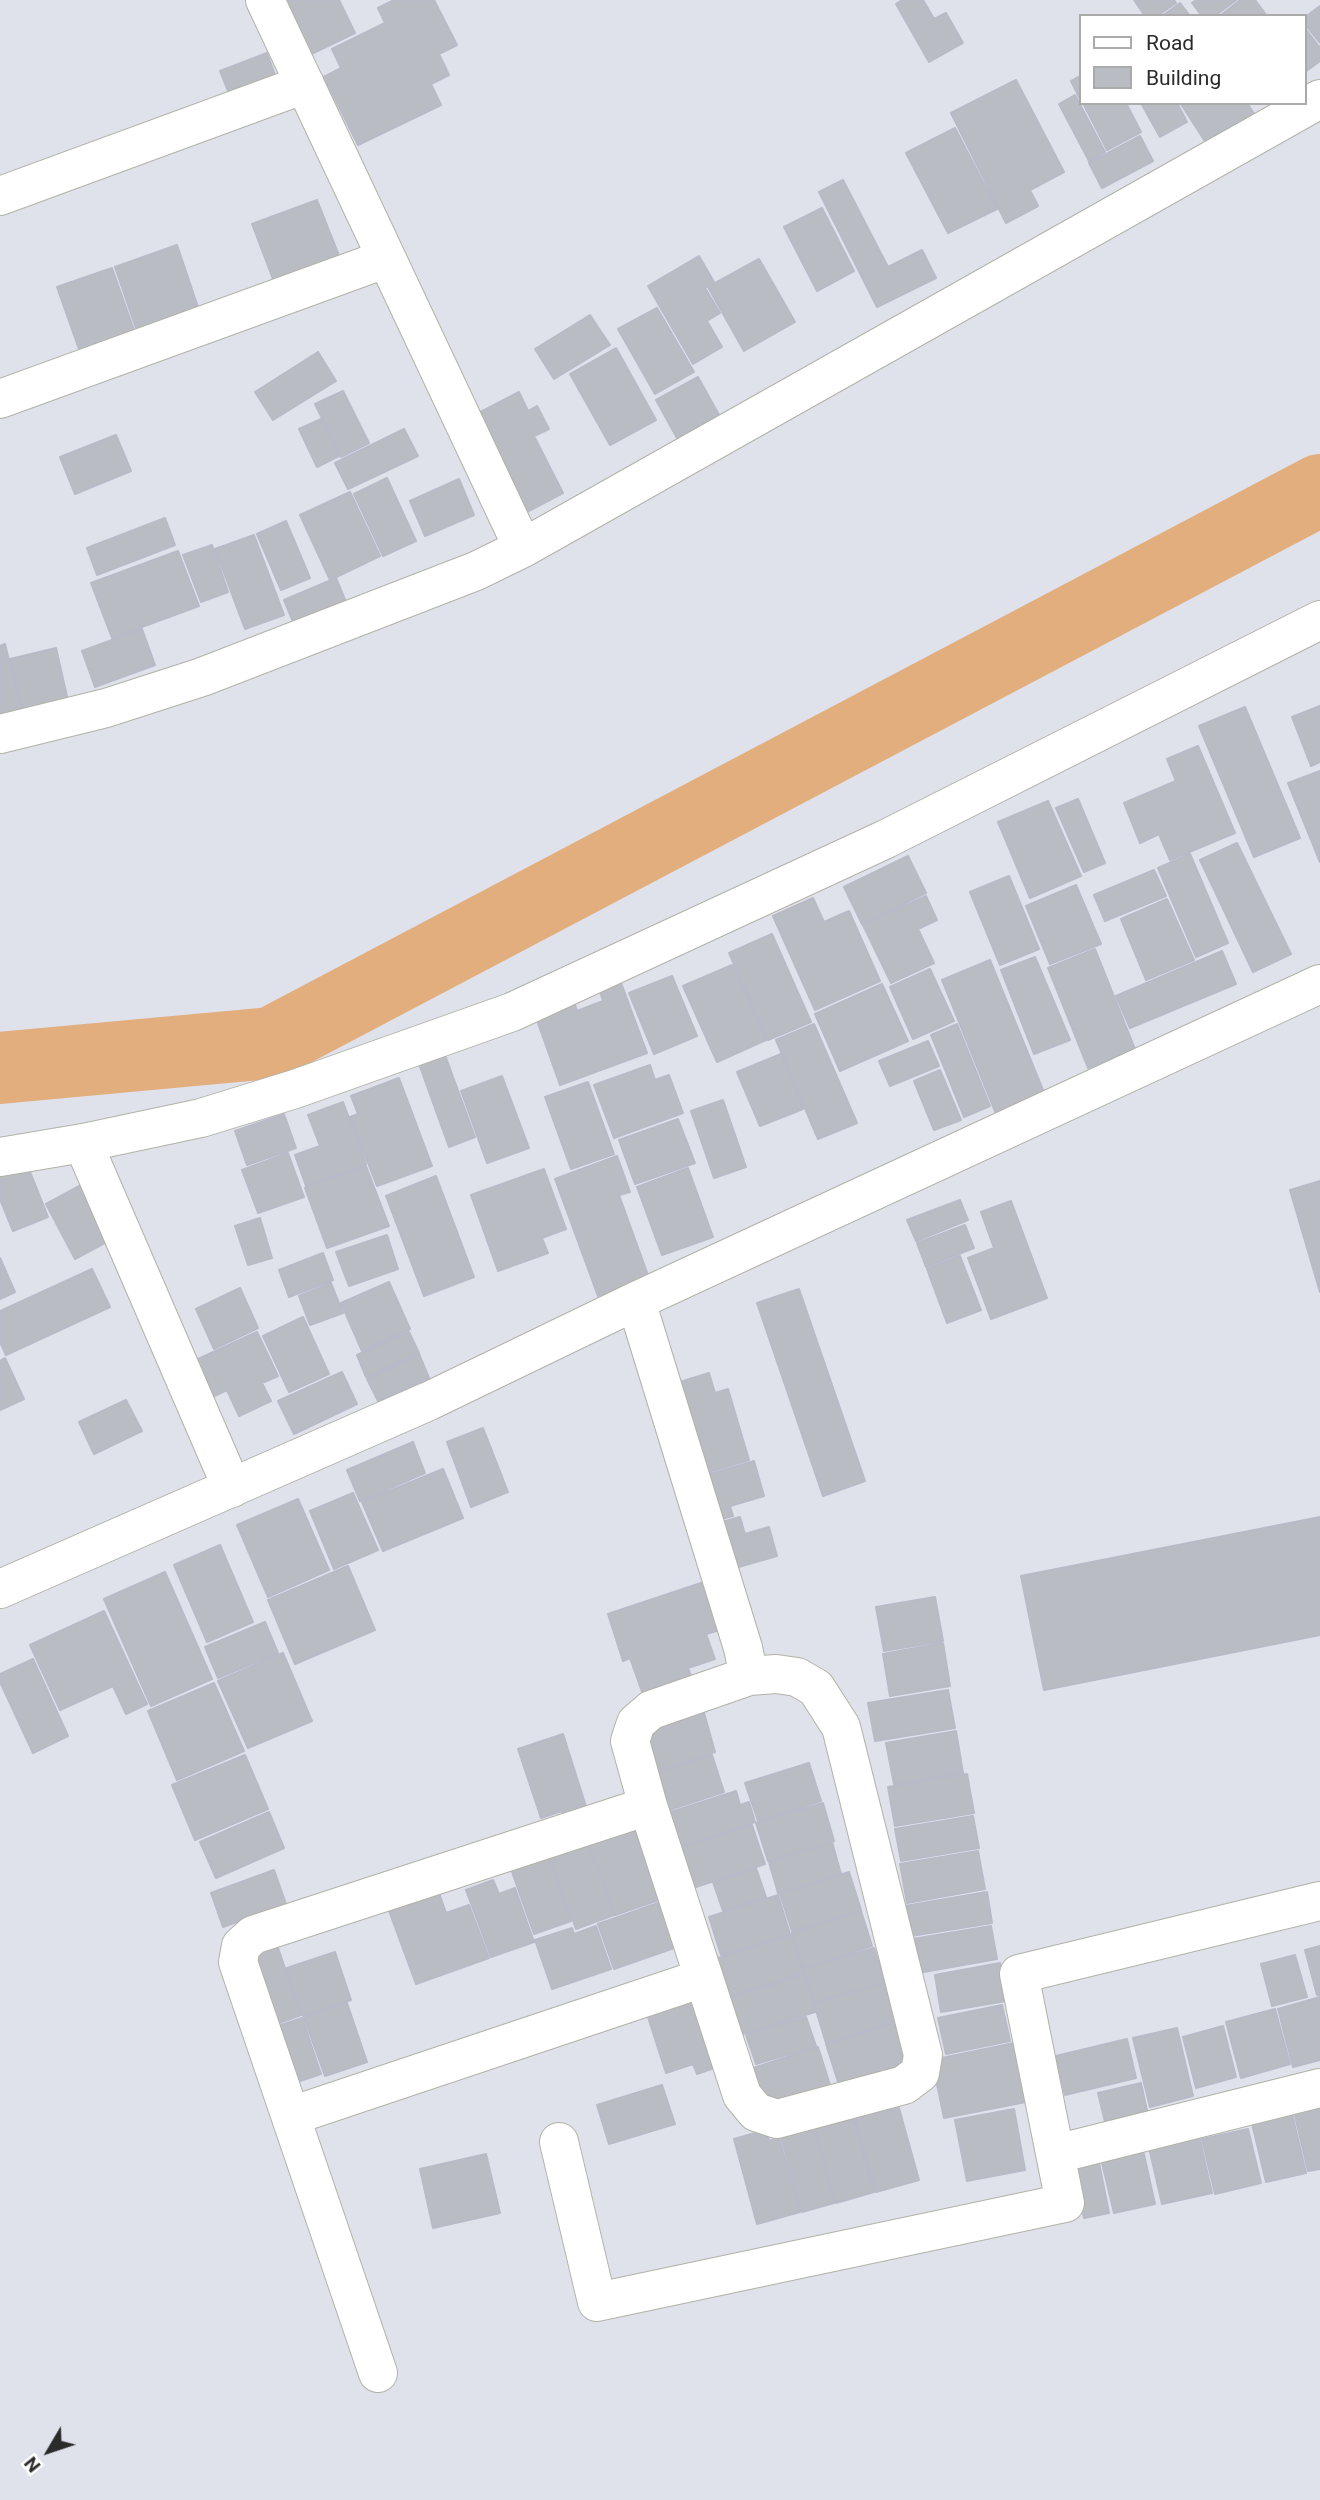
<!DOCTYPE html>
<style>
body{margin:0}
#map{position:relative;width:1320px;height:2500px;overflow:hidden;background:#dfe1eb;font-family:Roboto,sans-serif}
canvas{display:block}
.legend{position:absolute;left:1079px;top:14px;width:228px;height:91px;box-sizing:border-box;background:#fff;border:2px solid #aaa;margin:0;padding:9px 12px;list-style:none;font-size:21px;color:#2b2b2b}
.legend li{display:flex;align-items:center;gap:14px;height:35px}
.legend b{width:35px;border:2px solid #aaa}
.north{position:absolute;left:14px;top:2416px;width:70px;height:70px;-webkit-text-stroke:5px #fff;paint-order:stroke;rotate:231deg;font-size:19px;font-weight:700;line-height:28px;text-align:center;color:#2b2b2b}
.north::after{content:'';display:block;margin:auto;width:24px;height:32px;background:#2b2b2b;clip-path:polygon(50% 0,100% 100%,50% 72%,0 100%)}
</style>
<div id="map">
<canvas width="1320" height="2500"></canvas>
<ul class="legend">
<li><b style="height:9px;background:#fff"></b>Road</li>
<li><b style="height:19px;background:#babcc4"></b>Building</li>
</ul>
<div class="north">N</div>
</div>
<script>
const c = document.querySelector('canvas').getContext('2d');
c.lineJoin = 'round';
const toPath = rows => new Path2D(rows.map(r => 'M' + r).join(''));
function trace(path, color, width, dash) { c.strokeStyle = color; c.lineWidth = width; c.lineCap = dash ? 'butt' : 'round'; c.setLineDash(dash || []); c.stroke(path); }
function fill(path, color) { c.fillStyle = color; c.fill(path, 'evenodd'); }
const river = toPath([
 [0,1068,271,1043,1320,490]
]);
const building = toPath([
 [272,0,339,0,355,33,301,59,272,0],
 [394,0,434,0,457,45,439,54,449,75,431,84,441,105,358,145,324,77,341,68,332,49,385,23,378,8,394,0],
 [902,0,923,0,934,19,946,13,963,43,929,62,896,4,902,0],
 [1134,0,1174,0,1176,3,1157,16,1145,16,1134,0],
 [1196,0,1236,0,1215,16,1202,16,1192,3,1196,0],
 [1240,0,1255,0,1267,16,1220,16,1240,0],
 [1180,3,1190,16,1162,16,1180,3],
 [1320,6,1320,43,1304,23,1304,18,1320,6],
 [1304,27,1320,48,1320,61,1305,72,1304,27],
 [267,53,276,78,230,96,220,71,267,53],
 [1080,76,1080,99,1071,81,1080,76],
 [1016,80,1064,172,1030,190,1038,206,1006,223,951,113,1016,80],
 [1075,95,1105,152,1089,161,1059,104,1075,95],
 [1083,103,1126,103,1141,132,1107,150,1083,103],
 [1141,103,1177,103,1187,122,1160,137,1141,103],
 [1247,103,1255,115,1208,146,1181,104,1247,103],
 [955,128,997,209,948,233,906,153,955,128],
 [1140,136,1153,161,1102,188,1089,163,1140,136],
 [843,180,888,267,922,250,936,278,877,307,819,192,843,180],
 [317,200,342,263,276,287,252,224,317,200],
 [822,208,854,271,817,291,784,227,822,208],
 [177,245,200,313,138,334,115,267,177,245],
 [699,256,714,282,705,288,720,313,707,321,722,347,693,364,648,286,699,256],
 [759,259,795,322,744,351,708,287,759,259],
 [112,268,135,333,80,352,57,287,112,268],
 [657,308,694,372,655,394,618,329,657,308],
 [590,315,610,345,554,379,535,349,590,315],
 [616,348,656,420,610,445,570,374,616,348],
 [318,352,336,381,273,420,255,392,318,352],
 [698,377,719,415,677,438,656,400,698,377],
 [343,391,369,443,341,457,315,404,343,391],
 [519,392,528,411,537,406,549,429,534,436,563,493,521,515,471,417,519,392],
 [321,419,339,456,317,467,299,429,321,419],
 [404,429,418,456,348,489,335,463,404,429],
 [116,435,131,471,75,494,60,457,116,435],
 [387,478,416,541,383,556,354,494,387,478],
 [459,479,474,515,425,536,410,501,459,479],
 [350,492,380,556,330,580,300,515,350,492],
 [165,518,175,545,97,575,87,548,165,518],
 [286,521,310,578,281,590,257,534,286,521],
 [254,535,284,615,245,629,215,549,254,535],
 [212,545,228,592,201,602,183,555,212,545],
 [178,551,199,606,112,638,91,583,178,551],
 [336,578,346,602,294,624,284,600,336,578],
 [142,629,155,665,95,687,82,651,142,629],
 [5,644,21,709,0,714,0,646,5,644],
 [56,648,68,701,23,711,10,659,56,648],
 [1320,706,1320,762,1311,766,1292,717,1320,706],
 [1245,707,1300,838,1254,857,1199,726,1245,707],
 [1198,746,1235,833,1170,860,1159,834,1140,843,1124,803,1176,781,1167,759,1198,746],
 [1320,771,1320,862,1288,783,1320,771],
 [1078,799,1105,863,1084,872,1056,808,1078,799],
 [1048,801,1081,876,1030,898,998,822,1048,801],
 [1237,843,1291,954,1253,972,1200,860,1237,843],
 [1190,854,1228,943,1196,957,1158,868,1190,854],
 [908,856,926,893,862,924,844,887,908,856],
 [1154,870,1166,896,1105,921,1094,895,1154,870],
 [1009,876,1039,949,1000,965,970,892,1009,876],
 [1076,885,1101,944,1050,964,1026,906,1076,885],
 [926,896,937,920,918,929,934,963,891,983,863,925,926,896],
 [813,898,824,922,849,911,880,981,815,1010,773,916,813,898],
 [1167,899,1194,960,1146,980,1121,919,1167,899],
 [772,934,811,1022,768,1040,729,953,772,934],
 [1095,949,1135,1049,1088,1068,1048,968,1095,949],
 [1222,951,1236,984,1130,1028,1116,996,1222,951],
 [1035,957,1070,1040,1034,1054,1001,970,1035,957],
 [990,960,1045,1095,996,1114,942,980,990,960],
 [732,965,766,1040,717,1062,683,986,732,965],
 [930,969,954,1021,913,1039,890,987,930,969],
 [672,976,697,1036,654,1054,629,993,672,976],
 [620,980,647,1053,560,1085,534,1012,573,998,577,1011,603,1001,599,988,620,980],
 [882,984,908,1041,840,1071,815,1014,882,984],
 [814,1024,857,1123,818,1139,776,1040,814,1024],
 [957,1024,990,1106,964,1117,931,1035,957,1024],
 [928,1041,939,1066,890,1086,879,1061,928,1041],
 [781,1054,803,1109,760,1126,737,1072,781,1054],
 [445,1055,475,1137,449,1147,419,1064,445,1055],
 [650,1065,655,1080,669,1075,683,1113,614,1138,594,1085,650,1065],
 [940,1070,961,1120,934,1130,914,1081,940,1070],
 [502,1076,529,1148,487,1163,461,1091,502,1076],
 [399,1078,432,1166,377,1186,350,1117,358,1114,351,1096,399,1078],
 [588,1082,614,1154,571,1169,545,1097,588,1082],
 [723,1100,746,1167,714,1178,691,1111,723,1100],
 [343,1102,366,1164,306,1186,295,1155,320,1146,308,1115,343,1102],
 [284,1114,296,1148,247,1165,235,1131,284,1114],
 [678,1119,695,1163,635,1184,619,1140,678,1119],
 [288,1153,304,1197,258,1213,242,1170,288,1153],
 [617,1156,630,1192,619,1195,649,1278,598,1296,555,1179,617,1156],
 [27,1164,48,1217,13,1231,0,1199,0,1175,27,1164],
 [366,1166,389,1226,327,1248,305,1188,366,1166],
 [688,1168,713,1237,662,1255,637,1187,688,1168],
 [544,1169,566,1229,542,1238,548,1253,498,1271,471,1195,544,1169],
 [436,1176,474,1277,424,1296,386,1196,436,1176],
 [1320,1181,1320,1292,1290,1190,1320,1181],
 [83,1184,112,1239,75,1259,46,1204,83,1184],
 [960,1200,968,1220,916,1241,907,1220,960,1200],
 [1011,1201,1047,1298,991,1319,968,1258,994,1248,981,1212,1011,1201],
 [260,1218,272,1258,248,1265,235,1226,260,1218],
 [965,1225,974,1248,926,1267,917,1243,965,1225],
 [387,1235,398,1269,349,1286,336,1252,387,1235],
 [323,1253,333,1280,289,1297,279,1270,323,1253],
 [960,1256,981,1310,947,1323,927,1269,960,1256],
 [0,1258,15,1292,0,1299,0,1258],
 [92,1269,110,1307,6,1355,0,1342,0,1311,92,1269],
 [389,1282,410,1329,362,1351,341,1303,389,1282],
 [331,1283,343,1313,310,1325,299,1296,331,1283],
 [240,1288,258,1328,214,1349,196,1309,240,1288],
 [799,1289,865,1481,823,1496,757,1303,799,1289],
 [303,1317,329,1374,289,1392,263,1336,303,1317],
 [257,1332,278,1376,262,1383,271,1401,239,1416,227,1390,202,1402,185,1365,257,1332],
 [409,1332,419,1353,366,1377,357,1355,409,1332],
 [419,1354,429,1378,378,1401,367,1379,419,1354],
 [5,1358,24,1399,0,1410,0,1361,5,1358],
 [342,1372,357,1404,294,1434,278,1401,342,1372],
 [709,1373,715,1393,728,1389,749,1460,699,1475,680,1382,709,1373],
 [126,1400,142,1431,94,1454,79,1422,126,1400],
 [483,1428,508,1492,471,1507,447,1442,483,1428],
 [413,1442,425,1473,360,1501,347,1470,413,1442],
 [754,1461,764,1496,730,1506,733,1516,713,1521,700,1477,754,1461],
 [443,1469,463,1518,383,1551,362,1502,443,1469],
 [353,1493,378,1550,334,1569,310,1511,353,1493],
 [298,1499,329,1570,268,1597,237,1525,298,1499],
 [740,1517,745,1534,769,1527,777,1556,728,1570,715,1524,740,1517],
 [1320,1517,1320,1635,1044,1690,1021,1576,1320,1517],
 [220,1545,253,1622,207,1642,174,1565,220,1545],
 [348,1566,375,1630,295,1664,268,1600,348,1566],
 [165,1572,212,1679,151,1706,104,1599,165,1572],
 [704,1582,720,1630,706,1634,715,1659,688,1668,694,1684,645,1700,630,1658,623,1661,608,1614,704,1582],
 [935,1597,943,1641,884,1651,876,1607,935,1597],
 [104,1611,147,1704,126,1714,113,1686,60,1710,30,1645,104,1611],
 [265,1622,278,1653,218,1678,205,1647,265,1622],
 [943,1643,950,1686,890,1696,883,1654,943,1643],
 [283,1653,312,1721,248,1748,218,1681,283,1653],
 [33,1659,68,1736,33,1753,0,1682,0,1674,33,1659],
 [214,1683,244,1751,177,1780,148,1711,214,1683],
 [948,1690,955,1728,875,1741,868,1703,948,1690],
 [704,1713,715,1752,651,1773,638,1734,704,1713],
 [956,1731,963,1773,894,1784,886,1743,956,1731],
 [563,1734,589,1816,566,1823,562,1811,541,1818,518,1749,563,1734],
 [245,1755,268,1809,195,1840,172,1785,245,1755],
 [712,1755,724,1792,657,1814,645,1776,712,1755],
 [809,1763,821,1801,758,1821,745,1783,809,1763],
 [967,1774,974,1813,895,1826,888,1787,967,1774],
 [736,1791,740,1805,749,1802,755,1822,679,1847,668,1813,736,1791],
 [823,1803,834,1841,768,1861,756,1823,823,1803],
 [269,1812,284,1848,216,1878,200,1842,269,1812],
 [973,1816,979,1848,901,1861,895,1829,973,1816],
 [632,1823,659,1900,615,1915,587,1839,632,1823],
 [752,1825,765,1864,693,1888,679,1848,752,1825],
 [586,1839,614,1915,576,1929,548,1853,586,1839],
 [832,1842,841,1874,778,1893,769,1862,832,1842],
 [978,1851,985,1889,907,1903,900,1864,978,1851],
 [547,1853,571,1921,534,1934,510,1866,547,1853],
 [756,1868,766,1897,723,1911,713,1882,756,1868],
 [274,1870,286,1904,223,1927,211,1893,274,1870],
 [849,1872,861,1910,792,1931,780,1894,849,1872],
 [493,1880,499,1894,515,1888,534,1942,491,1957,466,1890,493,1880],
 [438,1890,446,1913,469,1905,489,1958,416,1984,388,1908,438,1890],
 [987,1892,992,1923,911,1936,905,1906,987,1892],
 [778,1895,790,1934,721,1955,709,1917,778,1895],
 [661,1902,677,1947,614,1969,598,1924,661,1902],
 [861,1911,872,1946,803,1968,792,1933,861,1911],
 [596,1926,611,1969,552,1989,535,1940,572,1928,574,1934,596,1926],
 [991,1926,997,1959,918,1973,913,1939,991,1926],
 [792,1935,803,1973,727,1997,715,1959,792,1935],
 [277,1945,301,2015,271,2026,246,1956,277,1945],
 [1320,1946,1320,1995,1317,1995,1305,1950,1320,1946],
 [874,1948,885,1982,814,2003,803,1969,874,1948],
 [335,1952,351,2000,303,2016,287,1968,335,1952],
 [1295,1955,1307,1997,1272,2006,1261,1964,1295,1955],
 [1000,1963,1006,2001,941,2012,935,1975,1000,1963],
 [804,1975,815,2012,739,2035,728,1998,804,1975],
 [884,1983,897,2021,826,2043,814,2004,884,1983],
 [694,1995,717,2067,697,2074,693,2064,666,2073,646,2011,694,1995],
 [1320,1997,1320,2060,1293,2067,1278,2009,1320,1997],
 [347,2003,367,2062,325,2076,304,2018,347,2003],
 [1002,2005,1010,2041,946,2054,938,2018,1002,2005],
 [1275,2009,1290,2064,1241,2078,1226,2022,1275,2009],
 [806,2017,816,2046,756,2064,746,2035,806,2017],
 [302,2018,321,2074,288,2085,269,2029,302,2018],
 [897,2022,910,2066,840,2088,826,2044,897,2022],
 [1223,2026,1236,2077,1196,2088,1183,2037,1223,2026],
 [1177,2028,1193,2096,1150,2107,1133,2038,1177,2028],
 [1127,2039,1136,2078,1065,2095,1056,2056,1127,2039],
 [1014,2043,1026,2102,944,2118,932,2060,1014,2043],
 [818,2047,831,2088,763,2109,750,2069,818,2047],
 [1141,2083,1149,2120,1107,2130,1098,2093,1141,2083],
 [662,2085,675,2124,609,2144,597,2105,662,2085],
 [1320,2096,1320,2169,1308,2171,1292,2103,1320,2096],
 [1289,2101,1306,2173,1266,2182,1249,2111,1289,2101],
 [899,2108,919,2180,876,2192,855,2119,899,2108],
 [1014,2109,1025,2170,967,2181,955,2120,1014,2109],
 [853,2119,874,2192,836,2203,815,2129,853,2119],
 [1197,2127,1212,2193,1162,2204,1147,2139,1197,2127],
 [814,2128,834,2203,802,2212,781,2137,814,2128],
 [1248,2129,1261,2183,1215,2194,1202,2139,1248,2129],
 [766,2130,769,2141,779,2138,800,2212,757,2224,734,2139,766,2130],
 [1141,2141,1155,2204,1114,2213,1099,2150,1141,2141],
 [1097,2153,1109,2213,1084,2218,1071,2159,1097,2153],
 [486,2154,500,2213,433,2228,420,2169,486,2154]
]);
const minor = toPath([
 [265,0,523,548],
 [0,196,305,84],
 [0,399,385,259],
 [0,734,106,708,202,677,476,571,523,548,1320,99],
 [83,1143,232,1488],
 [0,1157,83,1143,201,1118,295,1089,512,1012,886,839,1320,620],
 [636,1301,743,1648,749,1676,776,1674,797,1677,816,1688,841,1727,923,2055,920,2073,904,2085,777,2119,756,2112,742,2095,648,1806,630,1741,636,1723,651,1710,749,1676],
 [0,1589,429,1401,636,1301,1320,984],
 [291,2116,703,1978],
 [559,2142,597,2302,1065,2203,1019,1974,1320,1901],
 [1056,2154,1320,2088],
 [378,2373,238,1962,241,1946,253,1935,648,1806]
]);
trace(river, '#e2ae7d', 72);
fill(building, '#babcc4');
trace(building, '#b8bac7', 2);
trace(minor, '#b2b2a8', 40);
trace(minor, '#fff', 38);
</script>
